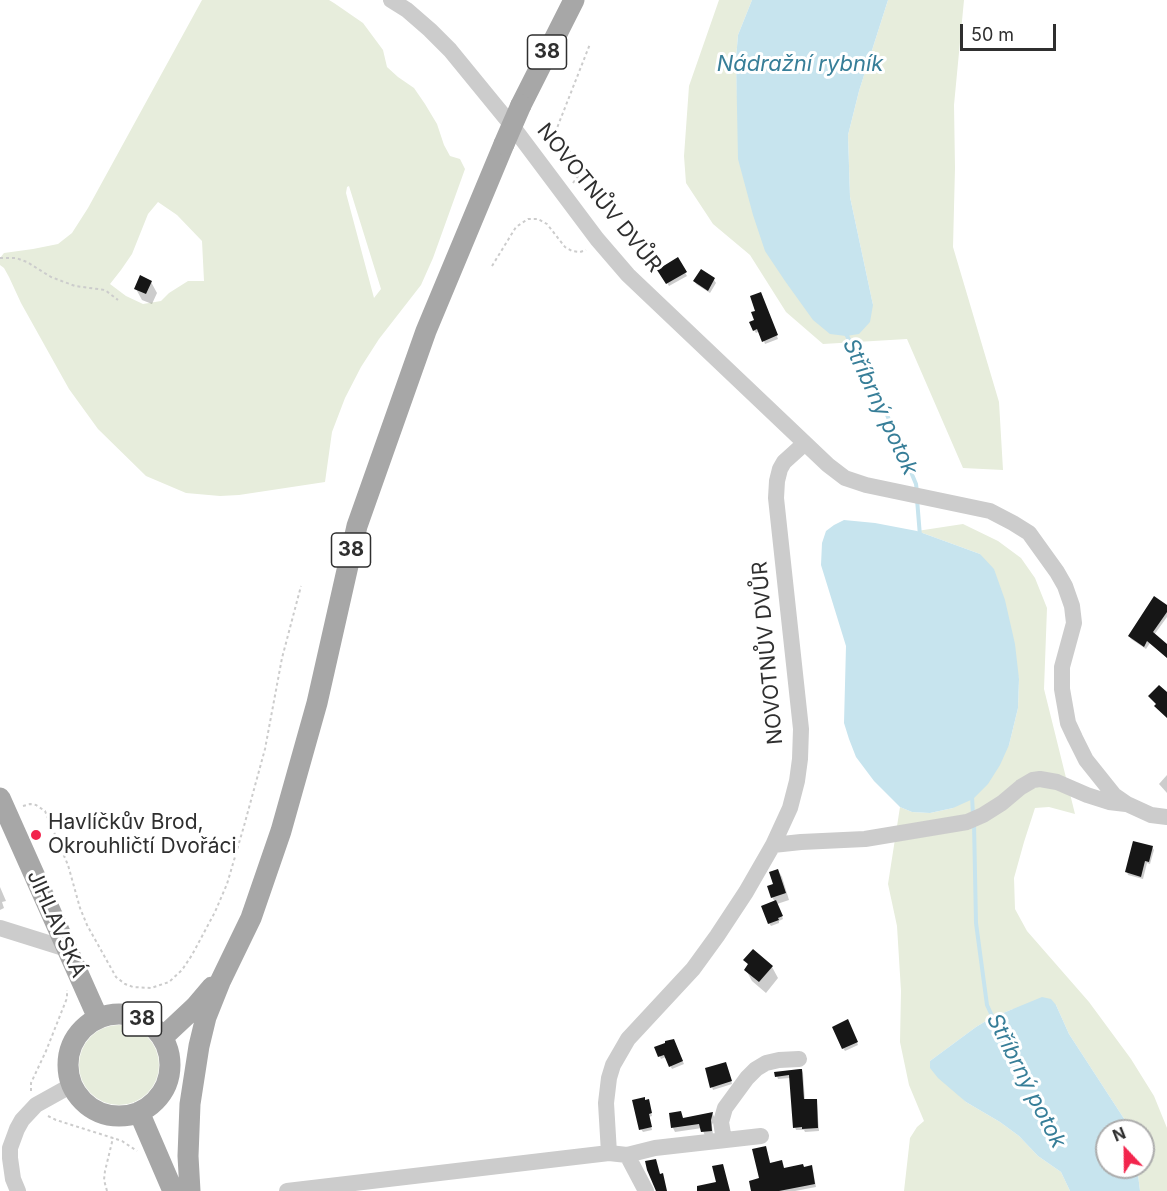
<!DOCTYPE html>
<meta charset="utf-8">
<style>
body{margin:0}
#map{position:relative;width:1167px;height:1191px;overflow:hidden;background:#fff;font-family:Inter,sans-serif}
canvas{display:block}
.north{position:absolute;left:1095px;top:1119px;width:60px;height:60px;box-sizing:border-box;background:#fff;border:2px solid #acacac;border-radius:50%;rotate:338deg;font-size:16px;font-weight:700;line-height:24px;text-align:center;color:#2f2f2f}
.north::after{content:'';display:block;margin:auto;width:21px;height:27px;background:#f2254d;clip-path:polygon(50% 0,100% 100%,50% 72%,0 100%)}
.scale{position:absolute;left:960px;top:24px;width:96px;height:27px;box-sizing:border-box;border:3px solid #2f2f2f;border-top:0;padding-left:8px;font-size:18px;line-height:21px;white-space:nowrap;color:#2f2f2f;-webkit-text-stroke:4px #fff;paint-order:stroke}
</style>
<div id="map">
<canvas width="1167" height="1191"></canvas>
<div class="north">N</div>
<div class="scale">50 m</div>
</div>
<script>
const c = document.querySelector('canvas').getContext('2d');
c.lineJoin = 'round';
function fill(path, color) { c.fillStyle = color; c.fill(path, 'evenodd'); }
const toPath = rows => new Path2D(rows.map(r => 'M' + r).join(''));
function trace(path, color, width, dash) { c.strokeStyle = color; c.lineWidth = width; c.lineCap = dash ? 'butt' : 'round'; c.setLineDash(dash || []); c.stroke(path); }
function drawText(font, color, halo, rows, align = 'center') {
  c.font = font + ' Inter,sans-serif'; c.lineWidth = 6; c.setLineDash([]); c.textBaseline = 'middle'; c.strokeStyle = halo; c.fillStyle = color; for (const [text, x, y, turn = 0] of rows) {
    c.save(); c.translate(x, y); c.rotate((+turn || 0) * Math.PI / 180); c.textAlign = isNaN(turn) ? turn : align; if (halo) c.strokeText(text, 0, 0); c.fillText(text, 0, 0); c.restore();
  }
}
const green = toPath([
 [202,0,329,0,334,3,363,23,383,50,387,67,398,77,414,88,425,104,437,124,444,145,450,156,460,159,465,169,433,258,421,285,379,339,361,367,345,398,332,432,325,482,239,495,220,496,186,493,146,476,98,429,69,389,21,303,9,277,4,268,0,265,0,258,4,253,33,249,58,244,72,233,88,208],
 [349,186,381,289,374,298,346,193,347,187],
 [158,202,177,215,202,241,204,281,188,281,169,293,161,301,143,304,126,296,110,284,121,270,132,254,148,214],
 [719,0,752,0,738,35,736,59,737,97,873,305,850,197,848,135,859,91,888,0,964,0,954,105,955,168,953,247,999,402,1003,470,963,468,907,339,823,344,786,312,750,255,713,224,686,183,684,156,689,86],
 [963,524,998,541,1021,558,1035,578,1047,608,1044,689,1075,814,1049,807,1035,808,1024,842,1014,878,1015,909,1027,931,1089,1002,1131,1059,1154,1096,1167,1128,1167,1191,1140,1191,1137,1167,1143,1167,1143,1131,1132,1131,1069,1034,1056,1005,1013,1009,991,1018,976,1027,930,1061,966,1102,1000,1122,1019,1136,1038,1156,1061,1172,1070,1191,904,1191,910,1138,917,1127,924,1121,909,1085,900,1042,901,991,897,926,888,884,900,807,912,812,930,813,953,808,1009,745,1018,708,1019,679,980,554,917,531],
 '79 1065a40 40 0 1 1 80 0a40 40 0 1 1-80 0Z'
]);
const water = toPath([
 [752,0,888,0,859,91,848,135,850,197,873,305,870,322,859,334,846,336,830,334,813,320,785,281,765,251,753,215,738,159,736,59,738,35],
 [844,520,875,523,917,531,980,554,994,569,1005,600,1015,644,1019,679,1018,708,1009,745,1000,765,988,784,973,799,953,808,930,813,912,812,900,807,874,781,856,757,849,739,844,723,846,646,821,565,822,543,826,531,834,525],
 [1042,997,1051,999,1056,1005,1069,1034,1132,1131,1107,1131,1107,1167,1137,1167,1140,1191,1070,1191,1061,1172,1038,1156,1019,1136,1000,1122,966,1102,938,1078,930,1068,930,1061,976,1027,991,1018]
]);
const shadow = toPath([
 [677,259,687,276,669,286,659,270],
 [701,271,714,280,716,283,710,293,696,284,695,281],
 [151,282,157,293,152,304,142,300,136,289],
 [762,296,778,339,765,344,760,331,756,333,754,330,757,311],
 [1167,607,1167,617,1154,635,1167,646,1167,658,1150,643,1146,649,1131,639,1129,636],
 [1167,775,1167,793,1159,784],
 [1152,847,1154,850,1150,864,1147,863,1143,879,1128,875,1127,872],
 [778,870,782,877,789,900,777,904,783,919,779,921,779,923,771,926,769,923,775,902,772,897],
 [0,887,6,901,2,902,4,908,0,910],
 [745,960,772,967,778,978,766,993,752,981,746,970,749,966],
 [849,1024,858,1045,845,1051,843,1048],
 [675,1044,684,1064,672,1069,666,1057,661,1059,656,1048],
 [727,1066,732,1084,713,1090,712,1087],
 [802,1070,803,1073,805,1101,816,1100,817,1103,819,1131,805,1132,804,1130,796,1130,795,1127,790,1078,778,1079,777,1076],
 [646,1102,649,1104,652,1116,649,1117,652,1130,643,1132,641,1129],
 [681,1113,683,1119,712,1113,715,1118,712,1125,713,1135,705,1136,702,1128,675,1132,673,1128,671,1114],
 [766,1148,771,1165,784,1169,804,1168,813,1170,816,1187,795,1191,752,1191,761,1180]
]);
const stream = toPath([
 [845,332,882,403,916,484,917,492],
 [917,499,920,536],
 [972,796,973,815],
 [974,823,976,923,987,1005,994,1020]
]);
const building = toPath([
 [678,257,687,272,666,284,657,270],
 [701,269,715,278,708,291,693,281],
 [140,275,152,281,146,294,134,289],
 [761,292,778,335,762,342,757,329,753,331,749,322,754,320,751,312,755,311,750,296],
 [1154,596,1167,605,1167,612,1153,632,1167,644,1167,658,1147,641,1144,647,1128,636],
 [1159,685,1167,692,1167,718,1154,706,1156,704,1148,696],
 [1133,841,1153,846,1149,862,1145,861,1141,877,1125,872],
 [778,869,786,893,771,898,767,886,773,884,769,872],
 [776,900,783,916,778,918,779,920,768,924,761,906],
 [753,949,773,966,759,982,744,970,748,964,743,960],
 [848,1019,858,1042,842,1049,832,1027],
 [674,1039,683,1061,669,1067,664,1055,658,1057,654,1047,665,1043,665,1041],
 [726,1062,732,1081,710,1088,705,1068],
 [800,1069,802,1069,804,1099,817,1099,818,1128,802,1129,802,1127,793,1128,789,1075,775,1077,774,1072],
 [645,1097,645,1100,649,1099,652,1113,649,1114,652,1127,639,1130,632,1100],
 [681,1111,683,1118,713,1112,711,1120,712,1131,701,1132,699,1124,671,1128,669,1113],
 [766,1146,770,1163,782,1160,784,1168,803,1164,804,1167,812,1165,815,1184,779,1191,751,1191,749,1181,759,1178,752,1149],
 [656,1159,660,1174,663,1173,667,1191,656,1191,647,1170,645,1161],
 [723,1164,730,1191,697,1191,697,1186,716,1182,712,1166]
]);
const path = toPath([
 [573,183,579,175,579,166,575,156,560,142,558,137,557,128,590,44],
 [0,258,16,258,27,262,51,277,75,286,105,290,118,300],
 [492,266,516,227,528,219,538,219,547,224,565,247,572,251,580,252,586,250],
 [23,806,30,804,36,805,45,811,47,816,68,865,80,908,87,925,116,977,125,984,133,987,151,988,169,982,182,970,192,955,215,912,227,884,244,826,265,749,282,658,301,586],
 [31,1091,31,1083,46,1051,67,998,67,990],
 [48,1116,56,1120,113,1138,122,1141,137,1151],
 [107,1191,104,1180,105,1171,113,1138]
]);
const minor = toPath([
 [391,0,407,10,430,30,450,50,513,127,597,239,628,275,828,465,845,478,866,485,990,511,1013,523,1029,533,1057,572,1065,586,1072,606,1074,623,1062,667,1062,689,1068,723,1075,738,1086,760,1114,795,1127,804,1151,815,1167,817],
 [773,845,801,842,865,839,967,822,983,815,1002,803,1021,787,1033,780,1040,779,1057,782,1087,795,1109,802,1126,804],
 [0,928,67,949],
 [724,1140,721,1122,725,1108,747,1078,756,1069,766,1063,779,1060,799,1059],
 [609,1153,606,1103,609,1078,613,1065,628,1039,693,969,717,936,746,892,773,845,790,808,797,781,800,759,801,729,776,498,777,481,780,469,784,462,805,443],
 [627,1155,646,1191],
 [18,1191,13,1179,10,1158,10,1148,17,1129,22,1120,36,1105,72,1085],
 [287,1191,609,1153,627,1155,655,1148,761,1136]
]);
const major = toPath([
 [521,105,574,0],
 [0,798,98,1018],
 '68 1065a51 51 0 1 1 102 0a51 51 0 1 1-102 0Z',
 [163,1037,195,1007,212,987],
 [139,1112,173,1191],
 [190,1191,188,1156,190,1104,199,1046,206,1017,220,982,251,918,281,831,317,703,357,526,426,331,504,144]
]);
const majorBridge = toPath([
 [504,144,521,105]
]);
const markers = [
 [36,835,6,"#f2254d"]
];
const shields = [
 [547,52,39],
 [351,550,39],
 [142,1019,39]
];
const shieldNames = [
 ["38",547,52],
 ["38",351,550],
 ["38",142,1019]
];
const streetNames = [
 ["NOVOTNŮV DVŮR",599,198,51],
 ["NOVOTNŮV DVŮR",768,653,-95],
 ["JIHLAVSKÁ",56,924,66]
];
const poiNames = [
 ["Havlíčkův Brod,",48,823],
 ["Okrouhličtí Dvořáci",48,847]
];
const waterNames = [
 ["Nádražní rybník",800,64],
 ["Stříbrný potok",880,407,65],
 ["Stříbrný potok",1026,1081,63]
];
fill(green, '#e7eddc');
fill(water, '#c7e4ee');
fill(shadow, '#0003');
trace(stream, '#c7e4ee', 4);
fill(building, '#161616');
trace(path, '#ccc', 2, [3, 3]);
trace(minor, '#ccc', 16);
trace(major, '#a7a7a7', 21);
trace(majorBridge, '#a7a7a7', 21);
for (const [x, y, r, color] of markers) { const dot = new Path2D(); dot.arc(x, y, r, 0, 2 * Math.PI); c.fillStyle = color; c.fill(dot); trace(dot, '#fff', 2); }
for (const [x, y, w] of shields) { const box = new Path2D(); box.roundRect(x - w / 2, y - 17, w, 34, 4.5); c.fillStyle = '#fff'; c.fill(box); trace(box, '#2f2f2f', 1.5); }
drawText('bold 20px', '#2f2f2f', null, shieldNames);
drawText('21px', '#2f2f2f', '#fff', streetNames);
drawText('21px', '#2f2f2f', '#fff', poiNames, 'left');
drawText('italic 22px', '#377e98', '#fff', waterNames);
</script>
